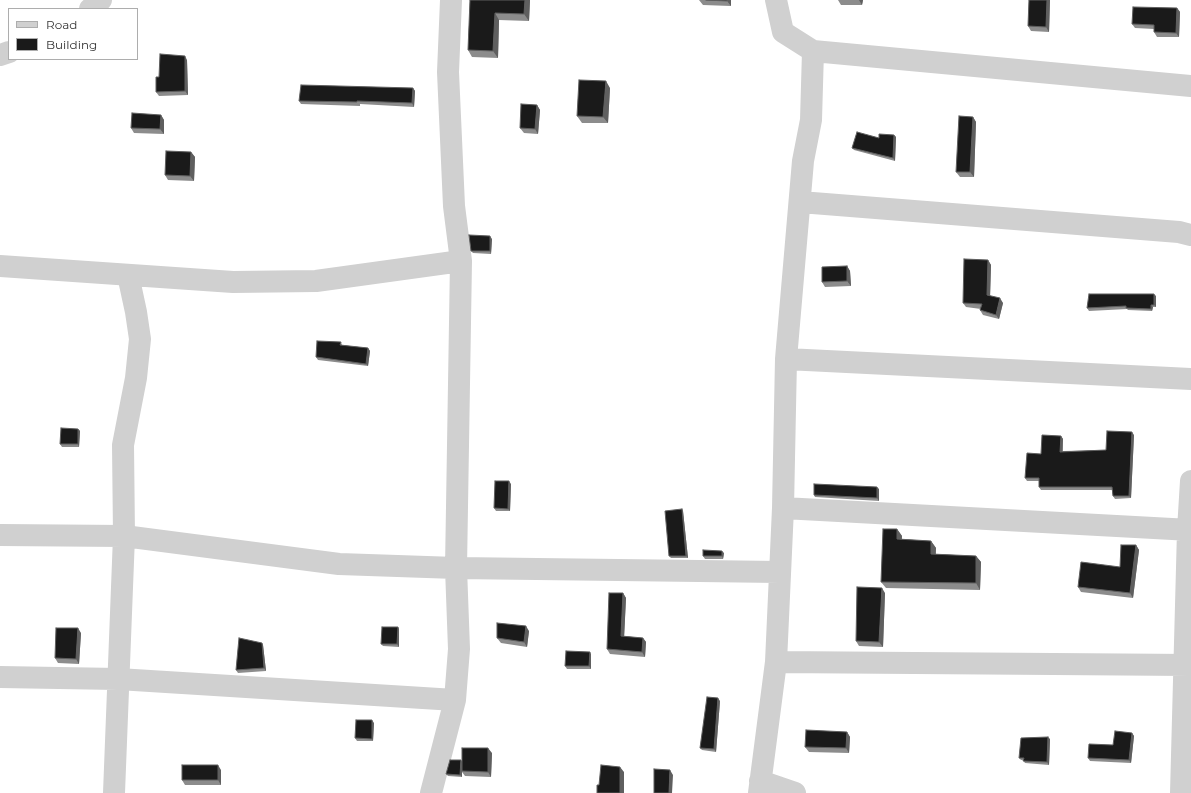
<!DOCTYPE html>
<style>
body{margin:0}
#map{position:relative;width:1191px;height:793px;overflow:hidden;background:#fff;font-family:Montserrat,sans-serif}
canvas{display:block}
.legend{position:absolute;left:8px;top:8px;width:130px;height:52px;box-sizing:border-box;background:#fff;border:1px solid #adadad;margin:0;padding:5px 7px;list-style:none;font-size:12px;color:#333}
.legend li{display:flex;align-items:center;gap:8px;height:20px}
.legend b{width:20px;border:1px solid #adadad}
</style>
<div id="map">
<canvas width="1191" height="793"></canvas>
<ul class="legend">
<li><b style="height:5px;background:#d0d0d0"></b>Road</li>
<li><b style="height:11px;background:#1a1a1a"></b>Building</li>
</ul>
</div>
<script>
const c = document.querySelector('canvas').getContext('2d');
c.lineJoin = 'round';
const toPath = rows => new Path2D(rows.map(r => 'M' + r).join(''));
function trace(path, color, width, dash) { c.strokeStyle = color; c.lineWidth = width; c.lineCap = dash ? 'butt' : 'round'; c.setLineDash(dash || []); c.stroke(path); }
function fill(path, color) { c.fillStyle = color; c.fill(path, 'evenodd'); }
const minor = toPath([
 [776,0,783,32,813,51,1191,86],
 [90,9,101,0],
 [0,55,9,52],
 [800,202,1179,232,1191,235],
 [0,266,233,282,316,281,461,261],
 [786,359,1191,379],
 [783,508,1191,530],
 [0,535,124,536,339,564,456,568,780,572],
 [776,662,1191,665],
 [0,677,118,679,455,700],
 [760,781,795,793],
 [114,793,124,536,123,445,136,378,140,339,136,312,128,275],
 [431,793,455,700,459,649,456,568,461,261,454,206,448,72,451,0],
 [759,793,776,662,783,508,786,359,803,161,811,120,813,51],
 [1181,793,1188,530,1191,481]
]);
const wall = toPath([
 [470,0,530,0,529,21,499,20,498,58,472,57,468,50],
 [699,0,731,0,731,6,703,5],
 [838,0,863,0,862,5,841,5],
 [1029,0,1050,0,1049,32,1031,31,1028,26],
 [1177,8,1180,12,1179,37,1157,37,1154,32,1154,29,1135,28,1132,24],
 [187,60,188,95,159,96,156,92,159,77],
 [413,88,415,91,414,107,360,104,360,106,301,104,299,101],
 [610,88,608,123,582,123,577,116],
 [537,105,540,110,538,134,524,133,520,128],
 [161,115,164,120,164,134,134,133,131,128],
 [973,117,976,122,974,177,960,177,956,172],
 [894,135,896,137,895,161,854,150,852,148,879,138],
 [191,152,195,157,194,181,168,180,165,175],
 [492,239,491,254,473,253,471,251],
 [988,260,991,265,990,296,1003,303,999,319,983,315,980,310,981,309,966,307,963,303],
 [847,266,850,271,851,286,825,287,822,282],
 [1156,296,1156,307,1153,307,1152,311,1128,310,1127,309,1089,311,1087,308],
 [341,342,342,345,368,348,370,351,368,366,318,360,316,357],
 [78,429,80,431,79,447,62,447,60,444],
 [1134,435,1131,498,1115,499,1113,496,1112,490,1041,490,1039,487,1039,481,1027,481,1025,478,1041,454,1061,436,1063,439,1063,451,1106,450],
 [511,484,510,511,496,511,494,508],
 [879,489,879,501,815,497,814,495],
 [682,509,683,511,688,558,671,558,669,556],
 [897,529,902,536,902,539,931,541,936,548,936,554,976,556,981,562,980,590,886,588,881,582],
 [1136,545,1139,550,1133,598,1081,592,1078,587,1120,567],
 [724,553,723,559,705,559,703,556],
 [623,593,626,598,624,636,643,638,646,642,645,657,610,654,607,649],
 [885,593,883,647,859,646,856,641],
 [398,627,399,629,399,647,383,646,381,644],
 [529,631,527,647,501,643,497,638],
 [81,633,79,664,58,663,55,658],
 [262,643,263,645,266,671,238,673,236,670],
 [591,654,591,669,567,669,565,666],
 [720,701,716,752,702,750,700,748],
 [374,723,373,741,357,741,355,738],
 [847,732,850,737,849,753,809,752,805,747],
 [1132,733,1134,736,1131,763,1090,761,1088,758,1113,745],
 [1050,739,1049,765,1025,763,1023,760,1021,760,1019,758],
 [492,753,491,777,465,776,462,772,462,777,448,776,446,774],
 [221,770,221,785,185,785,182,780]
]);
const shadedWall = toPath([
 [525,0,530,0,529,21,524,14],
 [727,0,731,0,731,6,727,1],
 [859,0,863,0,862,5],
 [1047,0,1050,0,1049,32,1046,27],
 [1177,8,1180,12,1179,37,1176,33],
 [495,13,499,20,498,58,493,51],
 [185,56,187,60,188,95,185,91],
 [606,81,610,88,608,123,603,117],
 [413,88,415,91,414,107,412,103],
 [537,105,540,110,538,134,535,129],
 [161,115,164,120,164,134,160,129],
 [973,117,976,122,974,177,970,172],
 [894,135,896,137,895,161,893,158],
 [191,152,195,157,194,181,190,176],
 [490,236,492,239,491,254,490,251],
 [988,260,991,265,990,299,987,295],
 [847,266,850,271,851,286,847,281],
 [1154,294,1156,296,1156,307,1154,305],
 [1000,298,1003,303,999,319,996,315],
 [1151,305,1153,307,1152,311,1151,309],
 [368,348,370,351,368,366,366,364],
 [78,429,80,431,79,447,78,444],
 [1132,432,1134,435,1131,498,1129,496],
 [1061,436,1063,439,1062,455,1060,452],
 [509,481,511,484,510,511,508,509],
 [877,487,879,489,879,501,877,498],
 [682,509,683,511,688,558,686,556],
 [897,529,902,536,901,545,897,539],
 [931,541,936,548,935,561,931,554],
 [1136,545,1139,550,1133,598,1130,593],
 [722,551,724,553,723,559,722,556],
 [976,556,981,562,980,590,976,583],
 [882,588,885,593,883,647,879,642],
 [623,593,626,598,624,640,621,636],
 [526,626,529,631,527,647,524,642],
 [398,627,399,629,399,647,397,644],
 [78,628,81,633,79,664,76,659],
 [643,638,646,642,645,657,642,652],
 [262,643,263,645,266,671,264,668],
 [590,652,591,654,591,669,589,666],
 [718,698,720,701,716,752,714,749],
 [372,720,374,723,373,741,372,739],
 [847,732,850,737,849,753,846,748],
 [1132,733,1134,736,1131,763,1129,760],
 [1048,737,1050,739,1049,765,1047,762],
 [488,748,492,753,491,777,488,772],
 [461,760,463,763,462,771,462,777,460,775],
 [218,765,221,770,221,785,218,780],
 [620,767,624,772,624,793,620,793],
 [670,770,673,775,672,793,669,793]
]);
const building = toPath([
 [470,0,525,0,524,14,495,13,493,51,468,50,470,0],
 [706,0,727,0,727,1,706,0],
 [1029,0,1047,0,1046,27,1028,26,1029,0],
 [1133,7,1177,8,1176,33,1154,32,1154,25,1132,24,1133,7],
 [160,54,185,56,185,91,156,92,156,77,159,77,160,54],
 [579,80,606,81,603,117,577,116,579,80],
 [301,85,413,88,412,103,357,101,357,102,299,101,301,85],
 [521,104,537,105,535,129,520,128,521,104],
 [132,113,161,115,160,129,131,128,132,113],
 [959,116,973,117,970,172,956,172,959,116],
 [857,132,879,138,879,134,894,135,893,158,852,148,857,132],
 [166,151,191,152,190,176,165,175,166,151],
 [469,235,490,236,490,251,471,251,469,235],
 [964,259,988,260,987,295,1000,298,996,315,980,310,982,304,963,303,964,259],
 [847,266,847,281,822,282,822,267,847,266],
 [1089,294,1154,294,1154,305,1151,305,1151,309,1126,308,1126,306,1087,308,1089,294],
 [317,341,341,342,340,345,368,348,366,364,316,357,317,341],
 [61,428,78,429,78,444,60,444,61,428],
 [1107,431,1132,432,1129,496,1113,496,1112,487,1039,487,1039,478,1025,478,1027,453,1041,454,1042,435,1061,436,1060,452,1106,450,1107,431],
 [495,481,509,481,508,509,494,508,495,481],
 [814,484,877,487,877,498,814,495,814,484],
 [682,509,686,556,669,556,665,511,682,509],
 [883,529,897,529,897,539,931,541,931,554,976,556,976,583,881,582,883,529],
 [1121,545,1136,545,1130,593,1078,587,1081,562,1120,567,1121,545],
 [703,550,722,551,722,556,703,556,703,550],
 [857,587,882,588,879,642,856,641,857,587],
 [609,593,623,593,621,636,643,638,642,652,607,649,609,593],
 [497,623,526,626,524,642,497,638,497,623],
 [382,627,398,627,397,644,381,644,382,627],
 [56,628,78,628,76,659,55,658,56,628],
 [239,638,262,643,264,668,236,670,239,638],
 [566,651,590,652,589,666,565,666,566,651],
 [707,697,718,698,714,749,700,748,707,697],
 [356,720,372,720,372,739,355,738,356,720],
 [806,730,847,732,846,748,805,747,806,730],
 [1115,731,1132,733,1129,760,1088,758,1089,744,1113,745,1115,731],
 [1048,737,1047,762,1023,761,1024,758,1019,758,1021,738,1048,737],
 [462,748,488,748,488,772,462,771,462,748],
 [450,760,461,760,460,775,446,774,450,760],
 [182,765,218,765,218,780,182,780,182,765],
 [601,765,620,767,620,793,597,793,597,785,599,785,601,765],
 [654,769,670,770,669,793,654,793,654,769]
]);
trace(minor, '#d0d0d0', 22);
fill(wall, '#8c8c8c');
fill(shadedWall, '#5f5f5f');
fill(building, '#1a1a1a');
trace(building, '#5f5f5f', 1);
</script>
